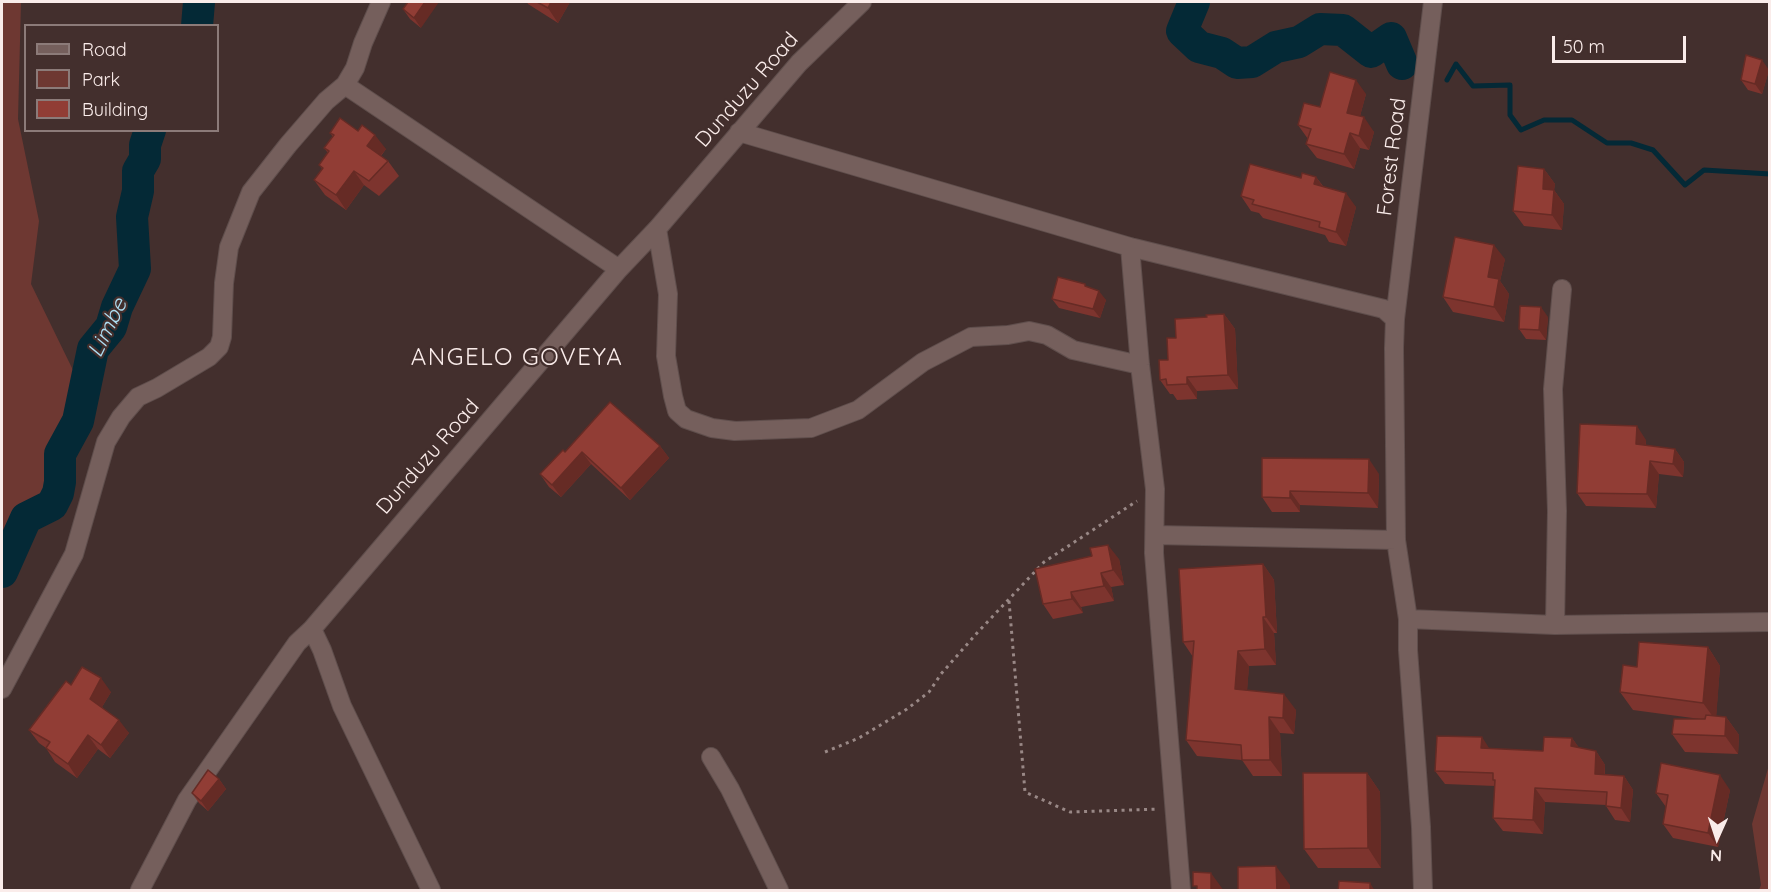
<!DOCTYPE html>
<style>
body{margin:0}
#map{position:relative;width:1771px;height:892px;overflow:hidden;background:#432f2d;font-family:Quicksand,sans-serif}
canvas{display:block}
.frame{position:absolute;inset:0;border:3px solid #faecea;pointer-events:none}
.legend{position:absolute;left:24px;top:24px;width:195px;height:108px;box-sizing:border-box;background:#432f2d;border:2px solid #8c7b79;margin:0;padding:8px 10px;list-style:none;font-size:18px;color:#faecea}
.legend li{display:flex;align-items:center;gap:12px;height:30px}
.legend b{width:30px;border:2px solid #8c7b79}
.north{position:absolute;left:1687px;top:808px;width:60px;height:60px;-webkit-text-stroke:4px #432f2d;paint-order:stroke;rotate:183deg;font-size:16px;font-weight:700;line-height:24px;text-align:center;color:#faecea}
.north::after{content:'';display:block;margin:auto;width:21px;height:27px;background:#faecea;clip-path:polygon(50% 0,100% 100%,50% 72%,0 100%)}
.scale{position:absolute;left:1552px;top:36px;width:134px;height:27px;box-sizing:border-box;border:3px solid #faecea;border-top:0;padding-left:8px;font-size:18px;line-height:21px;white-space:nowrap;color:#faecea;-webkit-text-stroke:4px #432f2d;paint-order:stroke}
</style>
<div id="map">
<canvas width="1771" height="892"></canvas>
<div class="frame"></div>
<ul class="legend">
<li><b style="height:8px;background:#755f5c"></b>Road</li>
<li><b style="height:16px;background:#6e3832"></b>Park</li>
<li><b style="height:16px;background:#913d35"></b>Building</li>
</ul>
<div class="north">N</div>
<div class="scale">50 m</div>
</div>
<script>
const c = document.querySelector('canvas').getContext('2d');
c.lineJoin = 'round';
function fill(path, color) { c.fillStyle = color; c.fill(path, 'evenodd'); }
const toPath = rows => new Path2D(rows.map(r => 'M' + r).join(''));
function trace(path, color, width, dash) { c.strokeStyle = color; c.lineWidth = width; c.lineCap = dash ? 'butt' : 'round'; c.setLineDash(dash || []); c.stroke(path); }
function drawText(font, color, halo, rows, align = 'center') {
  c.font = font + ' Quicksand,sans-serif'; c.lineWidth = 4.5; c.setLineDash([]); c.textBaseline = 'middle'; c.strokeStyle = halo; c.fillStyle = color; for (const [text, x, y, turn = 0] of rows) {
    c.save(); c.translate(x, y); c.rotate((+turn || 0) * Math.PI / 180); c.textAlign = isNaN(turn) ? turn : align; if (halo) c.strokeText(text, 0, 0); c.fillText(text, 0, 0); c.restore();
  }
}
const green = toPath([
 [2,2,21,2,18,119,39,221,31,284,91,407,2,591],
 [1769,765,1769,890,1759,890,1761,885,1752,824]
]);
const water = toPath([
 [105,315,114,315,118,320,116,324,120,328,118,333,121,341,116,336,109,339,114,341,112,349,108,342,102,341,105,349,93,357,93,341,97,333,100,330,107,335,112,330]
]);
const stream = toPath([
 [1447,80,1456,64,1473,86,1510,85,1510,115,1521,130,1544,120,1572,120,1607,143,1631,143,1653,150,1685,185,1704,170,1770,174]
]);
const river = toPath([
 [1194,2,1182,31,1199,47,1222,53,1237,63,1252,62,1276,47,1299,42,1320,29,1343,30,1371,52,1391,38,1402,64],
 [197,26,199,2],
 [2,572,26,518,52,505,58,493,60,482,60,454,78,421,93,349,111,327,117,307,135,269,132,217,138,191,138,171,145,159,145,145,150,130]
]);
const path = toPath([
 [1009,601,1025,792,1070,812,1159,809],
 [825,752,859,738,907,709,929,692,941,674,977,633,1044,562,1137,501]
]);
const minor = toPath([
 [345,85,619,269],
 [739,132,1130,247,1384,309,1395,319],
 [657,229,668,294,666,356,673,396,677,411,686,419,712,428,735,431,811,428,858,410,923,362,971,337,1008,335,1029,331,1047,335,1073,350,1140,365],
 [1130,247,1140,365,1155,489,1154,553,1181,890],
 [1155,535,1396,540],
 [1408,619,1555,625,1770,622],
 [1555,625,1557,511,1553,389,1562,289],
 [312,629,322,650,342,706,431,890],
 [2,689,74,554,106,442,121,417,138,397,157,388,209,357,219,347,222,337,224,283,229,247,251,192,288,145,326,101,345,85,355,68,363,43,381,2],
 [711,757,730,789,779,890],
 [140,890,187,800,297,643,312,629,619,269,657,229,799,63,862,2],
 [1423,890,1421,827,1408,650,1408,619,1396,540,1394,348,1395,319,1433,2]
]);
const wall = toPath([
 [408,2,421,28,410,19,403,9],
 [527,2,570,2,558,23,528,4],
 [1769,70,1762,94,1748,90,1741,80],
 [1366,94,1360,116,1374,132,1369,150,1360,148,1354,169,1317,158,1306,144,1308,139,1298,125,1320,107],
 [330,133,386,149,381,156,388,161,399,176,379,196,364,185,346,210,325,195,314,180,322,169,319,165,328,153,324,148,333,137],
 [1544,169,1555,184,1554,190,1564,204,1562,230,1524,226,1513,211],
 [1316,177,1323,186,1356,207,1346,246,1329,242,1325,235,1263,218,1259,213,1251,211,1241,196,1301,178],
 [1505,259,1500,281,1509,294,1504,322,1453,312,1443,297],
 [1087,287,1106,300,1100,318,1059,308,1052,299],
 [1224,314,1235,329,1238,389,1197,391,1197,399,1177,400,1173,394,1170,394,1160,380,1176,338,1207,317],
 [1548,317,1546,340,1526,339,1519,329],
 [1646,440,1646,445,1675,449,1684,462,1683,477,1659,474,1656,508,1586,506,1577,493],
 [660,446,669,458,630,500,591,464,561,497,549,487,540,474,565,452],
 [1262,458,1379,474,1378,508,1300,505,1300,512,1272,512,1262,497],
 [1119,559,1124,585,1111,587,1114,601,1081,607,1083,613,1053,619,1043,604],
 [1263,564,1274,580,1277,633,1274,633,1276,665,1249,666,1247,690,1296,710,1294,734,1280,733,1282,776,1253,776,1242,760,1197,756,1186,740,1193,657,1183,642],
 [1708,647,1720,666,1716,716,1726,717,1739,735,1738,754,1685,752,1672,734,1700,719,1633,710,1620,692,1637,667],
 [71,685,111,692,102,707,129,733,110,758,98,749,77,778,55,762,46,748,39,743,29,730],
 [1572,738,1579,748,1596,751,1605,765,1605,774,1624,776,1633,790,1630,822,1615,820,1606,806,1606,805,1545,802,1543,834,1503,831,1493,818,1495,786,1445,784,1435,771,1490,749,1543,751],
 [1367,773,1380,792,1381,868,1318,868,1304,849],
 [219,779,226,789,208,811,199,803,192,793],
 [1730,790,1718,847,1673,838,1663,824,1666,807,1656,793]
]);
const shadedWall = toPath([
 [425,2,439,2,421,28,414,18],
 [551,2,570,2,558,23,548,8],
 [1762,60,1769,70,1762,94,1755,84],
 [1356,80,1366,94,1357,127,1347,113],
 [1364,117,1374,132,1369,150,1359,136],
 [1350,133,1360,148,1354,169,1344,154],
 [375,135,386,149,377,160,367,146],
 [1544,169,1555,184,1554,190,1564,204,1562,230,1552,215,1543,189],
 [354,171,364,185,346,210,336,195],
 [1316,177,1326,191,1314,184],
 [1346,193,1356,207,1346,246,1336,232],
 [1494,245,1505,259,1500,281,1509,294,1504,322,1494,307,1488,277],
 [1099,291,1106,300,1100,318,1093,309],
 [1541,307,1548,317,1546,340,1539,330],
 [1224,314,1235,329,1238,389,1228,375],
 [1187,377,1197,391,1197,399,1187,384],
 [1637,426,1646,440,1645,457,1636,444],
 [660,446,669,458,630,500,621,488],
 [1675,449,1684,462,1683,477,1673,464],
 [582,452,591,464,561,497,552,485],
 [1369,459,1379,474,1378,508,1368,493],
 [1650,461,1659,474,1656,508,1647,494],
 [1290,491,1300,505,1300,512,1290,498],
 [1108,545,1119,559,1124,585,1113,570],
 [1263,564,1274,580,1277,633,1266,617],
 [1101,573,1111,587,1114,601,1104,586],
 [1071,592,1081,607,1083,613,1072,599],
 [1263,617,1274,633,1276,665,1265,649],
 [1708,647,1720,666,1716,721,1703,703],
 [1238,651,1249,666,1246,705,1235,689],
 [101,678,111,692,99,712,90,699],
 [1284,694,1296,710,1294,734,1283,718],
 [1269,717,1280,733,1282,776,1270,760],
 [1726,717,1739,735,1738,754,1725,736],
 [119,720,129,733,110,758,101,745],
 [88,735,98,749,77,778,68,764],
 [1482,737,1491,751,1481,748],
 [1572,738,1582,752,1571,746],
 [1596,751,1605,765,1604,787,1595,774],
 [1367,773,1380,792,1381,868,1368,848],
 [1720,775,1730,790,1718,847,1708,833],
 [1624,776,1633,790,1630,822,1621,808],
 [219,779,226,789,208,811,201,801],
 [1535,788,1545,802,1543,834,1533,820],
 [1276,866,1290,885,1290,891,1277,891],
 [1211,873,1224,891,1211,891],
 [1370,883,1375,891,1370,891]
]);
const building = toPath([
 [408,2,425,2,414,18,403,9,408,2],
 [537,2,551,2,548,8,537,2],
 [1746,55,1762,60,1755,84,1741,80,1746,55],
 [1330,72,1356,80,1347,113,1364,117,1359,136,1350,133,1344,154,1306,144,1311,129,1298,125,1304,103,1320,107,1330,72],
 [340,118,358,131,362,125,375,135,367,146,388,161,369,181,354,171,336,195,314,180,323,168,319,165,329,151,324,148,334,135,330,133,340,118],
 [1250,164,1301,178,1302,173,1316,177,1314,184,1346,193,1336,232,1319,227,1320,222,1252,204,1254,200,1241,196,1250,164],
 [1518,166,1544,169,1543,189,1554,190,1552,215,1513,211,1518,166],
 [1455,237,1494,245,1488,277,1499,279,1494,307,1443,297,1455,237],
 [1058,277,1085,284,1085,286,1099,291,1093,309,1052,299,1058,277],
 [1520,306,1541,307,1539,330,1519,329,1520,306],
 [1224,314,1228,375,1187,377,1187,384,1167,385,1166,379,1160,380,1159,360,1168,360,1167,338,1176,338,1175,319,1207,317,1206,315,1224,314],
 [610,402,660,446,621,488,582,452,552,485,540,474,563,450,565,452,610,402],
 [1580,424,1637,426,1636,444,1675,449,1673,464,1650,461,1647,494,1577,493,1580,424],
 [1262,458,1369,459,1368,493,1290,491,1290,498,1262,497,1262,458],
 [1108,545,1113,570,1101,573,1104,586,1071,592,1072,599,1043,604,1035,569,1092,556,1090,548,1108,545],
 [1263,564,1266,617,1263,617,1265,649,1238,651,1235,689,1284,694,1283,718,1269,717,1270,760,1242,760,1241,745,1186,740,1194,641,1183,642,1179,569,1263,564],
 [1639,642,1708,647,1703,703,1620,692,1623,665,1637,667,1639,642],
 [82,667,101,678,90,699,119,720,101,745,88,735,68,764,46,748,50,742,29,730,66,681,71,685,82,667],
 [1706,715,1726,717,1725,736,1672,734,1674,719,1705,719,1706,715],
 [1437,736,1482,737,1481,748,1543,751,1544,737,1572,738,1571,746,1596,751,1595,774,1624,776,1621,808,1606,806,1607,792,1535,788,1533,820,1493,818,1495,780,1493,780,1493,773,1435,771,1437,736],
 [1661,763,1720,775,1708,833,1663,824,1668,795,1656,793,1661,763],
 [208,770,219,779,201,801,192,793,208,770],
 [1303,773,1367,773,1368,848,1304,849,1303,773],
 [1276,866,1277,891,1238,891,1238,867,1276,866],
 [1193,872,1211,873,1211,891,1197,891,1197,886,1193,886,1193,872],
 [1339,881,1370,883,1370,891,1338,891,1339,881]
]);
const streetNames = [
 ["Dunduzu Road",747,90,-49],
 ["Forest Road",1392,157,-83],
 ["Dunduzu Road",428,457,-49]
];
const waterNames = [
 ["Limbe",108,328,-64]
];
const quarterNames = [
 ["ANGELO GOVEYA",517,358]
];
fill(green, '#6e3832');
fill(water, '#042936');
trace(stream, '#042936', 5);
trace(river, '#042936', 32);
trace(minor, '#5f4e4c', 20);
trace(path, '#998886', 3, [3, 4.5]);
trace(minor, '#755f5c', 18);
fill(wall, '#7d342e');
fill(shadedWall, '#662b25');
fill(building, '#913d35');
trace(building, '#662b25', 1.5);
drawText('21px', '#faecea', '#432f2d', streetNames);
drawText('italic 22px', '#aedff4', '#432f2d', waterNames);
c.letterSpacing = '1.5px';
drawText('24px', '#faecea', '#432f2d', quarterNames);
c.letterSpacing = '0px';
</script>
